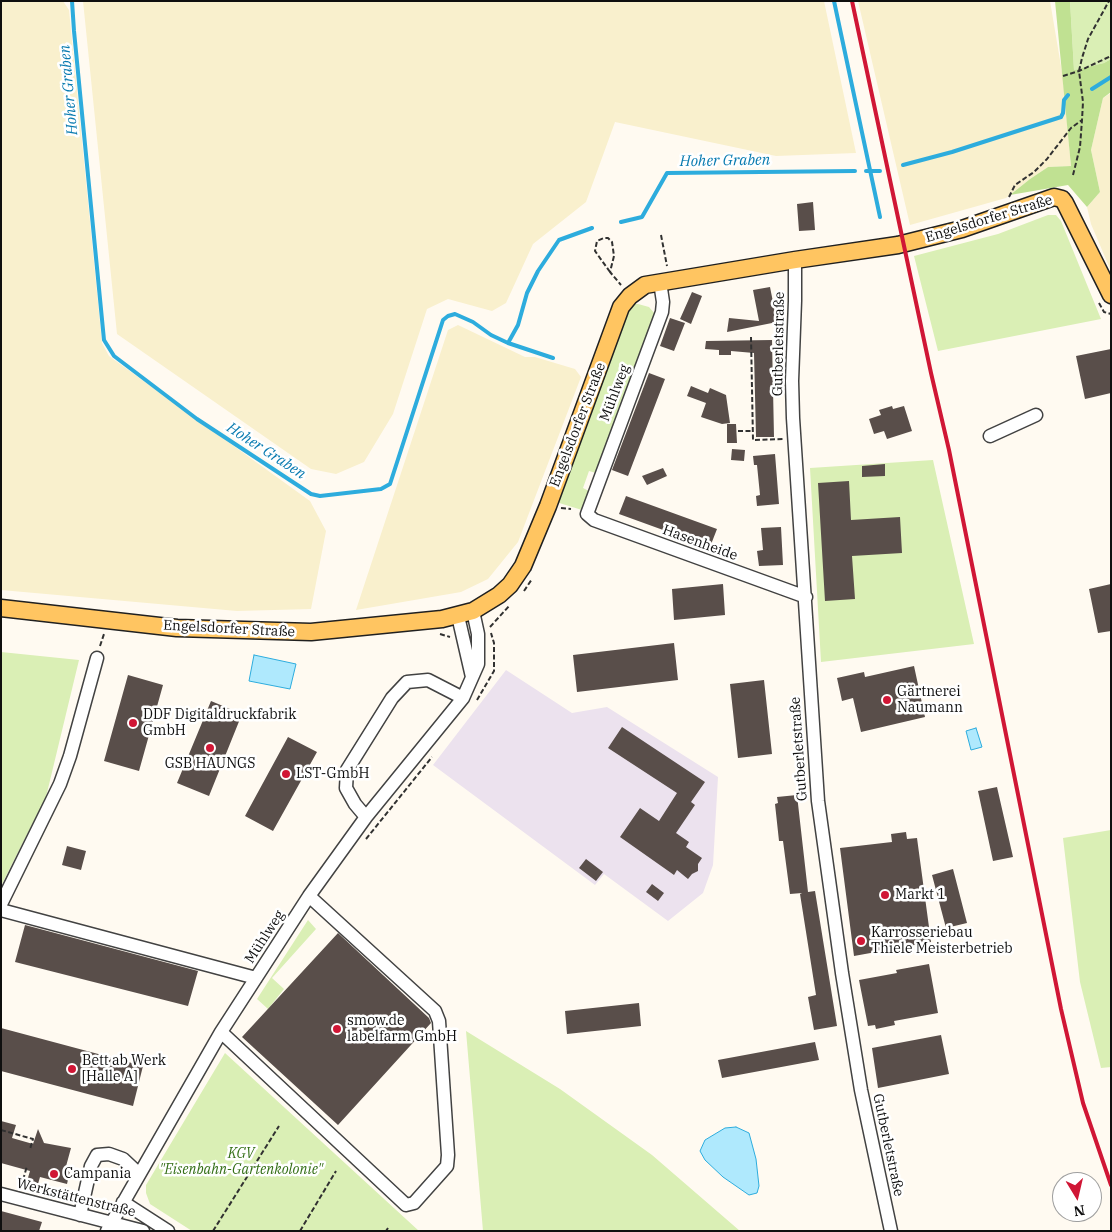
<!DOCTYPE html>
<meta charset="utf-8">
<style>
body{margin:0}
#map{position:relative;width:1112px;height:1232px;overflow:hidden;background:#fffaf1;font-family:"IBM Plex Serif",serif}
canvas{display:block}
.frame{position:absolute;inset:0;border:2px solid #0f0f0f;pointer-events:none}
.north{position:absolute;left:1052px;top:1172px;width:50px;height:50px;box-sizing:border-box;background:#fff;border:1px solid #9f9f9f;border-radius:50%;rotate:171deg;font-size:14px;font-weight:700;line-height:20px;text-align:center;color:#0f0f0f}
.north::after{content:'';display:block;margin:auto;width:18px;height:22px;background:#d01635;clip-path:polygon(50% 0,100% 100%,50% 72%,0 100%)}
</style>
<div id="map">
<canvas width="1112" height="1232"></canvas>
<div class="frame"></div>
<div class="north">N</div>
</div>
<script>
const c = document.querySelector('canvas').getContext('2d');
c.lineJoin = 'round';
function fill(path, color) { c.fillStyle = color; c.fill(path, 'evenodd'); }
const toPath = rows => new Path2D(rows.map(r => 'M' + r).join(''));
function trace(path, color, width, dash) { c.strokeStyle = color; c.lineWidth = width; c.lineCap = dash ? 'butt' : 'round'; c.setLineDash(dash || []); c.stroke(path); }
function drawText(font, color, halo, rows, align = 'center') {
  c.font = font + ' "IBM Plex Serif",serif'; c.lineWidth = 5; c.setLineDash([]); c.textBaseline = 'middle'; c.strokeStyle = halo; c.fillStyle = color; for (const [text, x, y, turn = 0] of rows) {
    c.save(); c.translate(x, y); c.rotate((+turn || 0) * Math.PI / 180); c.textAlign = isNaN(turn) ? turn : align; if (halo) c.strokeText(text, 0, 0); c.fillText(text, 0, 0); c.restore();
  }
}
const industrial = toPath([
 [506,670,572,713,607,707,718,777,713,865,703,893,668,921,604,874,595,885,433,765]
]);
const farmland = toPath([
 [1,1,63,1,69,10,102,343,109,356,310,501,326,531,311,609,237,611,1,590],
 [83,1,824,1,856,153,776,156,615,122,586,202,533,244,506,303,492,311,448,299,427,309,393,414,364,462,336,474,311,469,117,334],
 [858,1,1050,1,1063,78,1071,166,1048,167,1030,179,1006,198,910,225],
 [1111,93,1111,271,1091,224,1087,207,1100,192,1091,150,1103,98],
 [458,325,525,357,535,357,575,369,581,377,518,542,488,579,461,592,356,610,448,330]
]);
const green = toPath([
 [1070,1,1111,1,1111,59,1104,63,1074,70],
 [1048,215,1056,215,1061,221,1101,319,938,351,914,256,998,234],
 [634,304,638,304,649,307,655,314,654,319,596,473,589,471,583,488,589,491,582,510,556,502,628,312],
 [933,460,974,644,821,662,810,468],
 [1,652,79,660,46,797,1,886],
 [1111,830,1111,1067,1101,1068,1080,982,1063,838],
 [308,920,316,929,272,978,284,989,268,1009,257,999],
 [466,1031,560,1089,652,1155,740,1231,483,1231],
 [225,1053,419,1231,192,1231,150,1204,146,1193,146,1185]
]);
const forest = toPath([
 [1055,1,1070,1,1074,70,1104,63,1111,59,1111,92,1103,98,1091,150,1100,192,1087,207,1068,185,1010,195,1030,179,1048,167,1071,166]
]);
const water = toPath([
 [254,655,296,664,290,689,249,681,254,655],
 [976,728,982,747,971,750,966,731,976,728],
 [736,1127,749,1133,756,1159,759,1186,757,1193,749,1195,723,1177,705,1160,700,1151,705,1140,725,1128,736,1127]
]);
const stream = toPath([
 [72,1,74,31,104,340,114,356,197,419,311,494,320,496,381,489,390,484,443,320,448,316,455,314,473,322,491,335,508,343,518,325,527,293,538,271,559,240,592,228],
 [834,1,880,217],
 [1092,89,1111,77],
 [903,165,952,152,1061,117,1063,113,1064,100,1068,95],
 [866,171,880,171],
 [621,222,642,217,667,173,855,171],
 [508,343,553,358]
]);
const building = toPath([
 [813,202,815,230,799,231,797,204],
 [770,287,777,322,727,332,729,318,759,321,753,290],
 [692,292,702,296,691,324,680,319],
 [670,318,685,323,674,351,660,346],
 [772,340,774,437,756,437,754,353,731,351,731,355,719,355,719,350,705,349,706,341],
 [1111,349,1111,393,1085,399,1076,356],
 [649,373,665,379,628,476,612,470],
 [691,386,708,393,710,388,726,395,730,423,722,424,701,417,706,403,687,396],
 [892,406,893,409,904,406,912,431,887,439,884,431,874,434,869,419,881,415,879,410],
 [727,424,736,424,737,443,727,443],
 [732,449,745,450,744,461,731,460],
 [775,454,779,504,757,506,756,496,760,495,757,465,754,465,753,456],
 [885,464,885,476,862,477,862,466],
 [663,468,667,476,647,485,642,476],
 [849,481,851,520,900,517,902,553,852,556,855,599,825,601,818,483],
 [626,496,717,529,710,547,619,514],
 [781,527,783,565,759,566,757,551,763,550,761,528],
 [723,584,725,615,674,620,672,589],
 [1111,584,1111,631,1098,633,1089,589],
 [674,643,678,680,577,692,573,655],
 [914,666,925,717,861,732,853,698,842,701,837,678,864,672,865,677],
 [128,675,163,685,139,771,104,761],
 [764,680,772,754,738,758,730,684],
 [211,701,242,714,209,796,177,783],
 [622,727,705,782,691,802,695,805,676,833,689,842,686,847,702,858,698,864,698,871,692,874,688,879,677,870,674,875,620,837,640,808,659,821,677,793,608,748],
 [288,737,317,752,273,831,245,816],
 [997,787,1013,857,993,861,978,791],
 [797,795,808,892,815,891,837,1026,814,1030,808,997,816,995,800,894,802,893,790,894,783,841,779,841,775,804,778,803,777,797],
 [906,832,907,839,917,838,931,942,854,956,840,848,892,842,891,834],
 [67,846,86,851,81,870,62,865],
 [586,859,603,872,596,881,579,868],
 [953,869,967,923,946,928,932,875],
 [652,884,664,893,658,901,646,892],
 [25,925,198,971,188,1006,15,962],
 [338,933,429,1018,431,1023,338,1125,242,1037],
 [929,964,938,1013,894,1021,895,1025,876,1029,875,1025,868,1026,859,980,897,973,896,970],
 [639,1003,641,1026,567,1034,565,1011],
 [1,1028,143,1066,133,1106,1,1071],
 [941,1035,949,1074,878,1088,872,1048],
 [815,1042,819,1060,722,1078,718,1060],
 [1,1121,16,1125,12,1138,33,1144,38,1129,44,1143,71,1148,65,1170,70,1171,67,1184,40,1177,38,1184,27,1181,30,1171,1,1163],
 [1,1211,42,1222,39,1231,1,1231]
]);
const path = toPath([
 [1063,76,1079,71,1111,56],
 [1073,175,1080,147,1082,120,1083,102,1079,71,1082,58,1088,39,1109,1],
 [1009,197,1015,185,1034,172,1047,159,1071,128,1082,120],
 [661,235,667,266],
 [610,272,595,251,597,241,604,238,608,238,612,242,614,256,610,272,621,285],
 [1099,303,1104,312,1111,314],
 [751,337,753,440,784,439],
 [738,431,753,431],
 [561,508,571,509],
 [524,591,532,579],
 [490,627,510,605],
 [440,634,450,637],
 [100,646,104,634],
 [477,700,494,671,494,643,491,633],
 [366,839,432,757],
 [1,1130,33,1139,30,1149],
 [21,1187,27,1166],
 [213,1231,279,1126],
 [300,1231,336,1171],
 [386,1231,388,1228]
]);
const minor = toPath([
 [795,260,795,301,792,381,793,418,818,801,842,973,861,1090,891,1231],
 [660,282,663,302,662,312,587,514,594,520,806,597],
 [990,436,1036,415],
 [458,616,472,677],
 [366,817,355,804,346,788,347,770,392,698,407,682,428,680,463,698],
 [1,904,60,784,70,756,97,658],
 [1,910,256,978],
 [221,1032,406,1205,414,1203,447,1166,448,1155,439,1021,435,1011,309,896],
 [1,1194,143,1231],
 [123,1202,168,1231],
 [80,1215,91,1166,97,1155,109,1154,123,1159,139,1174],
 [107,1231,221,1032,309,896,366,817,463,698,478,664,478,634,473,611]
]);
const major = toPath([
 [1,608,177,628,311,632,442,619,473,611,499,595,510,585,523,566,548,506,621,307,630,296,645,285,795,260,898,245,962,229,1054,197,1062,199,1065,203,1111,295]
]);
const rail = toPath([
 [852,1,931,373,949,450,1061,1009,1083,1103,1111,1185]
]);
const markers = [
 [887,700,5,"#d01635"],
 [133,723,5,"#d01635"],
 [210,748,5,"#d01635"],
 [286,774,5,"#d01635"],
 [885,895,5,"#d01635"],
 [861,941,5,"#d01635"],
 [337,1029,5,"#d01635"],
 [72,1069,5,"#d01635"],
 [54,1174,5,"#d01635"]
];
const streetNames = [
 ["Engelsdorfer Straße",989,219,-17],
 ["Gutberletstraße",779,344,-89],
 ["Mühlweg",615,393,-69],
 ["Engelsdorfer Straße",578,425,-69],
 ["Hasenheide",700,543,20],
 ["Engelsdorfer Straße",229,629,3],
 ["Gutberletstraße",799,749,-94],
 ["Mühlweg",265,937,-57],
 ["Gutberletstraße",888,1145,78],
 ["Werkstättenstraße",76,1198,14]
];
const poiNames = [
 ["Gärtnerei",897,692],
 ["Naumann",897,708],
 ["DDF Digitaldruckfabrik",143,715],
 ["GmbH",143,731],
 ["GSB HAUNGS",210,764,"center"],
 ["LST-GmbH",296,774],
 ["Markt 1",895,895],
 ["Karrosseriebau",871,933],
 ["Thiele Meisterbetrieb",871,949],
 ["smow.de",347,1021],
 ["labelfarm GmbH",347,1037],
 ["Bett ab Werk",82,1061],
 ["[Halle A]",82,1077],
 ["Campania",64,1174]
];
const parkNames = [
 ["KGV",241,1154],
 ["\"Eisenbahn-Gartenkolonie\"",241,1170]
];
const waterNames = [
 ["Hoher Graben",69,90,-95],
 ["Hoher Graben",725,161,-1],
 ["Hoher Graben",266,451,33]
];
fill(industrial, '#ece2ee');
fill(farmland, '#f9f0cd');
fill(green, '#daefb5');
fill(forest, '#c0e192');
fill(water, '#afe9fd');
trace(water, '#2dacdd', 1);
trace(stream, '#2dacdd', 4);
fill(building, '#594e4a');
trace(minor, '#424242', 15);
trace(major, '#202020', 19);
trace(path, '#313131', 2, [5, 2.5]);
trace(minor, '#fff', 12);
trace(major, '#ffc561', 16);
trace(rail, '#d01635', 4);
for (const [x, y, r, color] of markers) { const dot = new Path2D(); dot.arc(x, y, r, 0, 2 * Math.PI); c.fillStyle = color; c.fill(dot); trace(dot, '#fff', 2); }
drawText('14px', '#0f0f0f', '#fff', streetNames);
drawText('14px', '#0f0f0f', '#fff', poiNames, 'left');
drawText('italic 14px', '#346f17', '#fff', parkNames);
drawText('italic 15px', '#097bb0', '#fff', waterNames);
</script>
